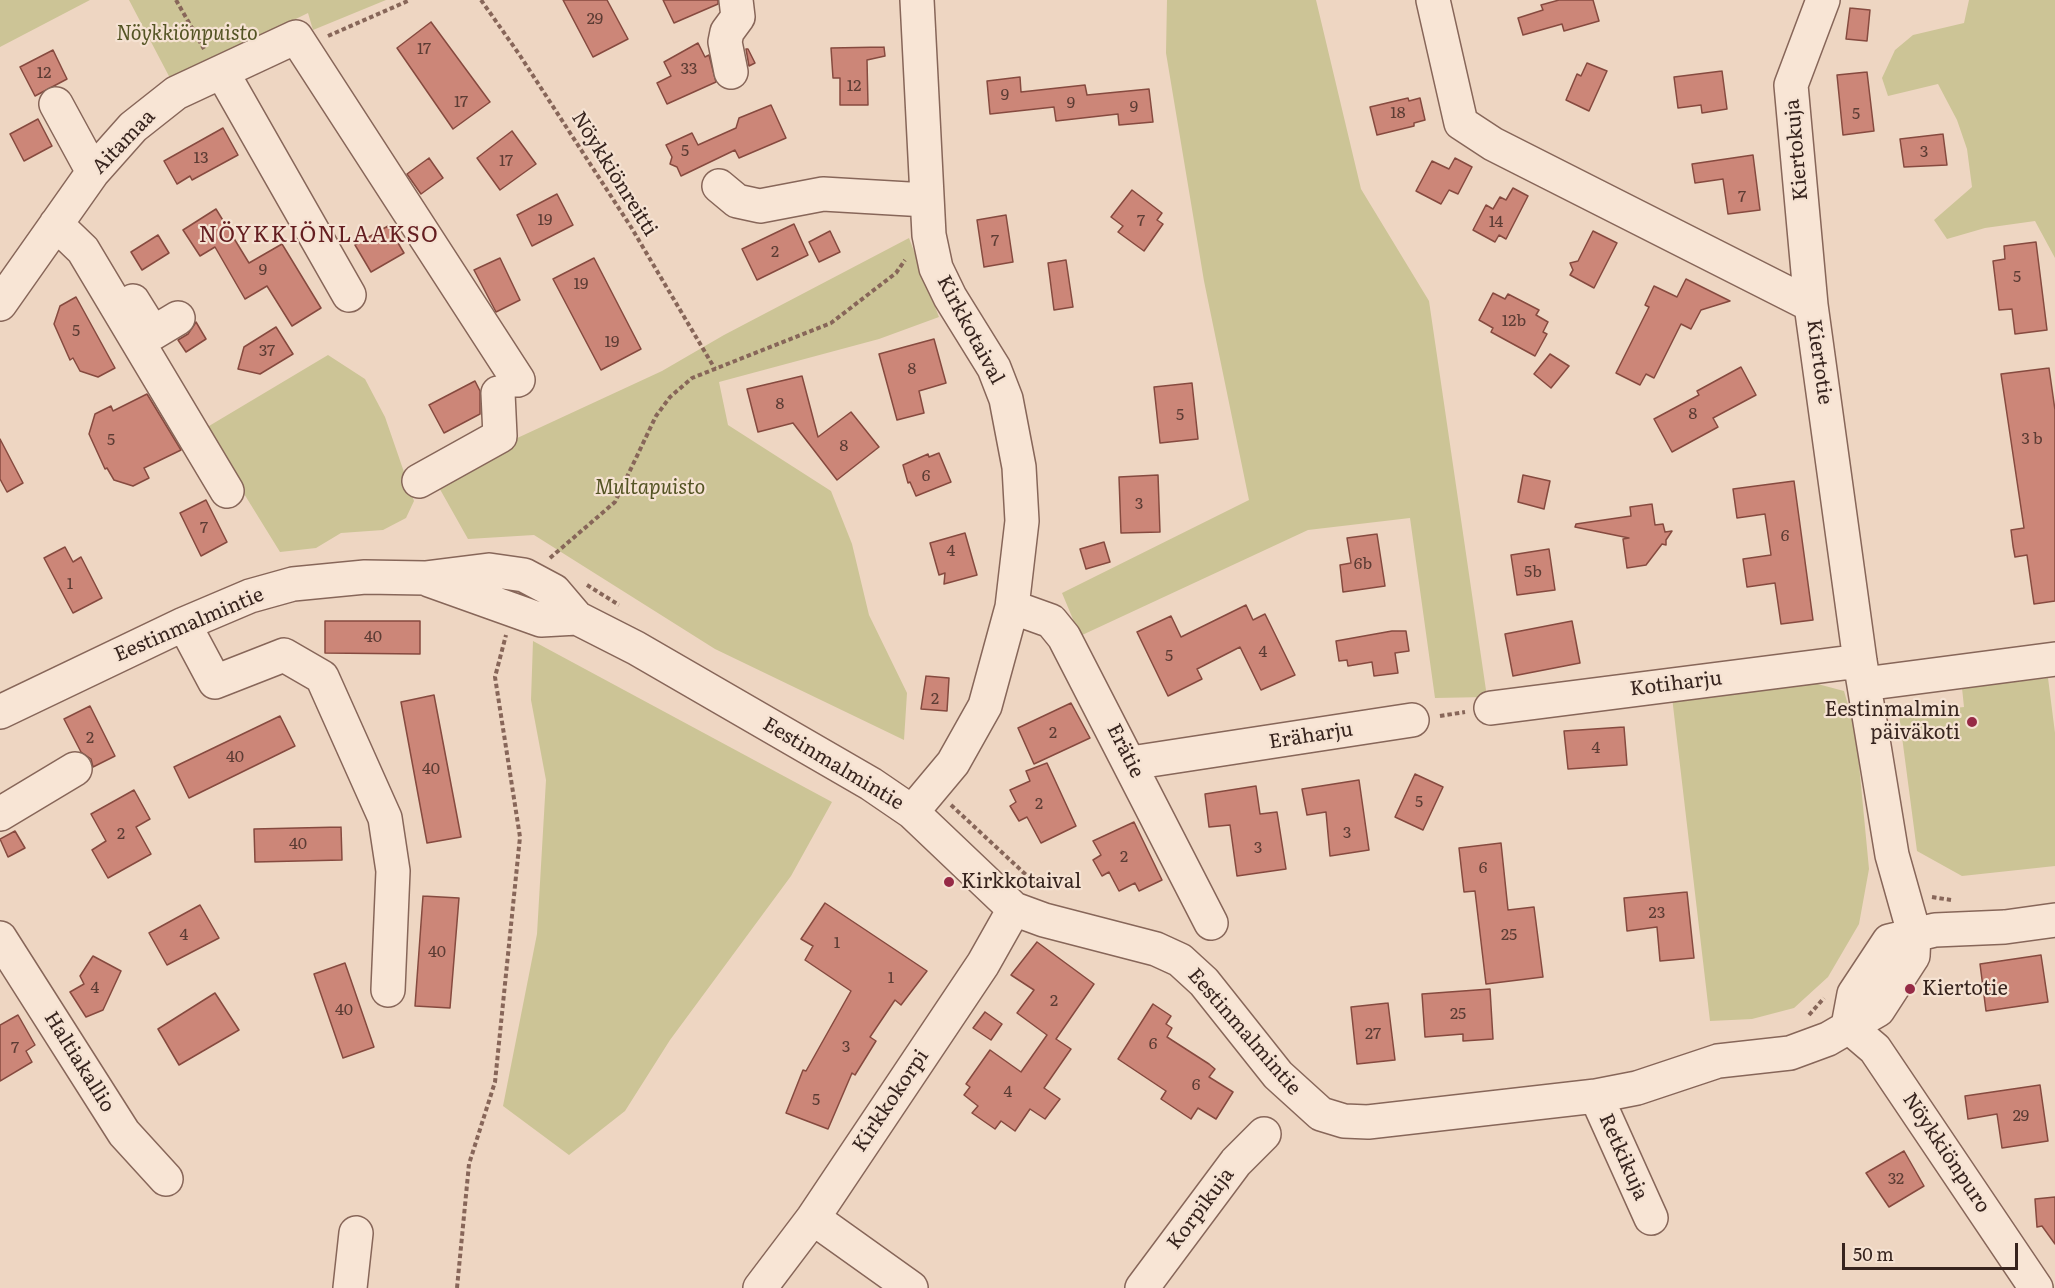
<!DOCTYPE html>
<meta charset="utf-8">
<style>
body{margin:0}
#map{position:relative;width:2055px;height:1288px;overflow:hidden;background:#eed6c2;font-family:Literata,serif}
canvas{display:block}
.scale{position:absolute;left:1842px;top:1243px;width:176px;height:27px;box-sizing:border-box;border:3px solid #37241e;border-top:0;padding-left:8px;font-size:18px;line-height:21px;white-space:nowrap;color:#37241e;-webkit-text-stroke:4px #f5e2d2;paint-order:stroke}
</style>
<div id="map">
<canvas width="2055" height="1288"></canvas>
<div class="scale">50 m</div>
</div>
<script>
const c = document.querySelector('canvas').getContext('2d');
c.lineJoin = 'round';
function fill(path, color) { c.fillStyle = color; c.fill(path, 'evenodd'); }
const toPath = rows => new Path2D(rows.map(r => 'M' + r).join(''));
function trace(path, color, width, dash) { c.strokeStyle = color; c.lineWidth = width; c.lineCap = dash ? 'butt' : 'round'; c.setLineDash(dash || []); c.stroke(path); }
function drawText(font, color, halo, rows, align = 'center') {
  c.font = font + ' Literata,serif'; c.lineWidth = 4.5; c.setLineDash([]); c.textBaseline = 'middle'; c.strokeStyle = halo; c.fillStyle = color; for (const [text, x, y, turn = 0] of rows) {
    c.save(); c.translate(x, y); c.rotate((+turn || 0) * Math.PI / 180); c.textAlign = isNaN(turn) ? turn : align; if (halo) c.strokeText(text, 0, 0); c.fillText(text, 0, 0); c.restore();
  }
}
const green = toPath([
 [0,0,90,0,0,47],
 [129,0,386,0,313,30,308,13,171,80],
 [1167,0,1316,0,1361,189,1429,301,1487,697,1435,698,1410,518,1308,530,1080,636,1062,593,1249,500,1204,281,1166,53],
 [1969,0,2055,0,2055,258,2035,221,1985,228,1947,239,1934,220,1972,187,1967,149,1957,120,1938,84,1888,96,1882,78,1895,50,1913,35,1964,23],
 [909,238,939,317,879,339,719,382,728,425,831,491,852,544,869,615,907,693,904,740,715,649,534,535,468,539,437,484,500,446,662,371,724,335],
 [328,355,365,379,385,417,414,501,406,518,383,530,341,533,316,548,280,552,204,429],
 [533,641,832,802,791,876,670,1040,625,1111,569,1155,503,1106,537,934,546,780,531,700],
 [2048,678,2055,733,2055,866,1962,876,1917,851,1899,714,1964,707,1962,688],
 [1810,682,1844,691,1856,733,1869,869,1859,924,1828,977,1794,1008,1752,1019,1710,1021,1672,697]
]);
const building = toPath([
 [563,0,607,0,628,39,593,57,563,0],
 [663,0,718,0,718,4,674,23,663,0],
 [1559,0,1593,0,1599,21,1564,31,1562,24,1523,35,1518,18,1543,10,1541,5,1559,0],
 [1850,8,1870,10,1867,41,1846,39,1850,8],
 [431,22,490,102,453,129,397,48,431,22],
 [698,43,705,57,709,55,716,82,667,104,657,83,671,76,664,62,698,43],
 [884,47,885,56,867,60,868,105,840,105,840,78,833,78,831,48,884,47],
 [746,49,748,49,755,63,749,66,746,49],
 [53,50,67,79,35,96,20,67,53,50],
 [1587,63,1607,71,1589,111,1566,100,1577,74,1581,76,1587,63],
 [1722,71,1727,109,1702,113,1701,105,1678,108,1674,77,1722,71],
 [1867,72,1874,131,1843,135,1837,75,1867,72],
 [1020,77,1021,92,1085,85,1087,95,1149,89,1153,122,1119,125,1118,114,1056,121,1054,107,990,114,987,81,1020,77],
 [1408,98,1409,101,1420,98,1425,120,1414,123,1414,126,1377,135,1370,107,1408,98],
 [771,105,786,138,739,158,735,150,681,176,677,167,670,164,672,157,666,145,692,133,698,145,736,128,739,118,771,105],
 [38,119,52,146,24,161,10,134,38,119],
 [223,128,238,155,192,180,190,176,177,184,164,161,223,128],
 [512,131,536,164,500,190,477,158,512,131],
 [1943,134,1947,165,1904,167,1900,139,1943,134],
 [1753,155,1760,210,1728,214,1723,179,1695,183,1692,164,1753,155],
 [429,158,443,178,421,194,407,174,429,158],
 [1455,158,1472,167,1458,194,1449,190,1441,204,1416,191,1432,161,1449,169,1455,158],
 [1513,188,1528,196,1506,239,1499,235,1495,242,1473,230,1486,205,1493,209,1500,197,1506,200,1513,188],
 [1132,190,1162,213,1157,220,1163,224,1144,251,1118,232,1123,226,1111,217,1132,190],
 [557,194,573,225,532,246,517,215,557,194],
 [216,209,249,263,282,244,321,308,292,326,267,286,245,299,215,247,200,256,183,230,216,209],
 [1006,215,1013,262,984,267,977,220,1006,215],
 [794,224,808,255,757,280,742,249,794,224],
 [388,226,404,253,371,272,355,245,388,226],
 [830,231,840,252,819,262,809,242,830,231],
 [1593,231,1617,243,1594,288,1570,275,1573,270,1570,263,1578,261,1593,231],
 [158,235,169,253,142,270,131,252,158,235],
 [2036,242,2047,330,2015,334,2012,309,1999,310,1993,261,2005,259,2004,246,2036,242],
 [500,258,520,300,496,312,474,270,500,258],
 [594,258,641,349,601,370,553,279,594,258],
 [1066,260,1073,307,1054,310,1048,263,1066,260],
 [1686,279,1730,301,1701,310,1691,329,1681,324,1654,378,1646,374,1640,385,1616,373,1649,307,1645,305,1654,286,1677,297,1686,279],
 [1493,293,1505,299,1508,294,1539,310,1536,315,1548,322,1543,332,1547,334,1535,356,1491,332,1493,328,1479,320,1493,293],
 [76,297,115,368,98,377,80,371,73,358,70,360,54,324,60,306,76,297],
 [196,322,206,339,186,352,178,340,188,334,196,322],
 [276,327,293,354,260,374,238,369,244,347,276,327],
 [934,339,946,383,919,391,924,413,897,420,879,354,934,339],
 [1550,354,1569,366,1551,388,1534,374,1550,354],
 [1741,367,1756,395,1713,418,1718,427,1672,452,1654,419,1699,395,1697,391,1741,367],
 [2049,368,2055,410,2055,601,2034,604,2027,555,2015,557,2013,546,2011,530,2024,528,2001,374,2049,368],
 [802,376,818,437,851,412,879,447,837,480,793,423,758,432,747,389,802,376],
 [475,381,480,391,480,414,444,433,429,405,475,381],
 [1192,383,1198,439,1160,443,1154,387,1192,383],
 [147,394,181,450,144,468,149,478,133,486,114,480,107,468,105,469,89,434,95,414,111,406,113,411,147,394],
 [0,439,23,483,7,492,0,479,0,439],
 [939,453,951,482,916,496,910,482,908,483,903,465,928,454,929,457,939,453],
 [1158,475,1160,532,1121,533,1119,477,1158,475],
 [1523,475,1550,481,1544,509,1518,502,1523,475],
 [1794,481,1813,620,1781,624,1775,583,1747,587,1743,559,1771,555,1765,514,1737,518,1733,489,1794,481],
 [206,500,227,542,201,556,180,513,206,500],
 [1652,504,1655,525,1663,524,1665,532,1672,531,1666,540,1666,545,1662,544,1646,565,1627,568,1623,539,1629,538,1575,527,1576,524,1631,516,1630,507,1652,504],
 [965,533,977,575,944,584,945,573,939,575,930,543,965,533],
 [1377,534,1385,586,1343,592,1340,565,1351,563,1347,538,1377,534],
 [1104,542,1110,562,1086,569,1080,549,1104,542],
 [65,547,73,562,81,557,102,598,73,613,44,558,65,547],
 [1549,549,1555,590,1517,595,1511,555,1549,549],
 [1246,605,1253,620,1265,614,1295,675,1261,690,1240,647,1197,669,1202,679,1168,696,1137,632,1171,616,1181,637,1246,605],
 [325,621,420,621,420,654,325,653,325,621],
 [1572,621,1580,663,1513,676,1505,634,1572,621],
 [1392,631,1406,631,1409,651,1395,653,1398,673,1374,676,1372,662,1348,666,1347,660,1339,661,1336,641,1392,631],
 [926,676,949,678,947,711,921,709,926,676],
 [434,695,461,837,427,843,401,702,434,695],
 [1071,703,1090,738,1034,764,1018,728,1071,703],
 [90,706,115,756,93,767,91,759,81,752,64,719,90,706],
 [280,716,295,746,189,798,174,767,280,716],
 [1624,727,1627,765,1568,769,1564,731,1624,727],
 [1047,763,1076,826,1041,843,1027,817,1019,821,1010,806,1016,802,1010,790,1030,781,1026,771,1047,763],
 [1415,774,1443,787,1423,830,1395,817,1415,774],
 [1359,780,1369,850,1330,856,1326,812,1307,815,1302,789,1359,780],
 [1256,786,1260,814,1277,812,1286,869,1237,876,1230,825,1209,827,1205,794,1256,786],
 [134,790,150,819,136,827,151,854,108,878,92,850,106,841,91,814,134,790],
 [1134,822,1162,880,1139,891,1135,883,1119,891,1109,872,1102,876,1093,860,1101,855,1093,841,1134,822],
 [341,827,342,860,255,862,254,829,341,827],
 [15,831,25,848,8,857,0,839,15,831],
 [1501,843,1508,910,1534,907,1543,977,1486,984,1475,891,1464,892,1459,848,1501,843],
 [1687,892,1694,958,1660,961,1657,927,1627,931,1624,898,1687,892],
 [423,896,459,898,450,1008,415,1006,423,896],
 [825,903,927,971,901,1005,895,1000,870,1037,876,1041,855,1075,852,1073,828,1129,786,1113,803,1070,806,1071,851,991,805,960,813,946,801,939,825,903],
 [200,905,219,938,167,965,149,933,200,905],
 [1037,942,1094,984,1056,1039,1071,1049,1044,1088,1060,1099,1045,1119,1030,1109,1015,1131,1001,1121,995,1129,972,1113,978,1106,964,1095,970,1087,966,1084,990,1050,1021,1072,1047,1035,1017,1013,1034,990,1011,975,1037,942],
 [2041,955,2048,1002,1986,1011,1980,964,2041,955],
 [93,956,121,971,103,1010,86,1017,70,992,84,984,80,976,93,956],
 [345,963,374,1047,343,1058,314,974,345,963],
 [1490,989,1493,1039,1463,1041,1463,1034,1425,1037,1422,994,1490,989],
 [215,993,239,1030,179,1065,158,1029,215,993],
 [1388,1003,1395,1060,1357,1064,1351,1007,1388,1003],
 [1153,1004,1171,1016,1166,1024,1172,1028,1167,1037,1209,1064,1215,1069,1209,1077,1233,1092,1216,1119,1198,1108,1191,1119,1161,1099,1166,1091,1118,1059,1153,1004],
 [985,1012,1002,1024,991,1040,973,1028,985,1012],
 [18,1015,35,1045,26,1051,32,1062,0,1081,0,1025,18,1015],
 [2040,1085,2048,1141,2002,1148,1997,1114,1968,1119,1965,1096,2040,1085],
 [1904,1151,1924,1186,1889,1207,1866,1173,1904,1151],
 [2055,1197,2055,1244,2042,1226,2037,1227,2035,1199,2055,1197]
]);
const path = toPath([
 [176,0,204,49],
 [481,0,519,54,631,227,715,369],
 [328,36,410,0],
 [550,558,615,502,656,416,670,397,692,378,831,323,896,273,905,260],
 [587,585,619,605],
 [1440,716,1465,712],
 [951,805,1038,886],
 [1932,897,1951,900],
 [1809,1015,1824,998],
 [457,1288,469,1164,495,1082,520,837,495,677,506,635]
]);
const minor = toPath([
 [222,72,349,295],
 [731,72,725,42,727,32,738,17,736,0],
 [56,104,93,172],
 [719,186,737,201,760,206,823,194,926,200],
 [56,224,83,250,227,491],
 [133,301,153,333,178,318],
 [0,304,93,172,133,127,176,93,296,37,518,380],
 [1811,305,1791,85,1823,0],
 [419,481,500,436,498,393],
 [429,580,541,620,577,618],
 [1012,607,1051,621,1064,637,1211,923],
 [184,624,215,682,284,655,322,677,385,818,393,871,388,990],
 [1864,684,2055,659],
 [1491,708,1860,661],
 [0,712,184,624,250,596,293,584,365,577,425,578,489,570,524,575,554,591,577,618,636,648,871,784,912,812,1014,909,1044,920,1156,949,1180,960,1204,982,1278,1075,1321,1114,1344,1121,1368,1122,1596,1096,1637,1088,1718,1061,1790,1053,1828,1039,1878,1010,1913,956,1914,933,1892,855,1860,661,1811,305,1493,144,1461,123,1433,0],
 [1131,763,1412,720],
 [912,812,953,763,985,706,1012,607,1022,521,1019,467,1006,399,994,368,950,297,936,268,929,235,917,0],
 [0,814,75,769],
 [0,938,124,1133,166,1179],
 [1848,1026,1875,1049,2036,1288],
 [1848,1026,1854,994,1889,941,1935,930,2005,927,2055,920],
 [1596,1096,1651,1218],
 [813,1218,911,1288],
 [350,1288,356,1233],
 [760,1288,813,1218,983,964,1014,909],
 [1142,1288,1236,1162,1264,1134]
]);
const markers = [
 [1972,722,6,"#962a46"],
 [949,882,6,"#962a46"],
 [1910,989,6,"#962a46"]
];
const numberNames = [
 ["29",595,19],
 ["17",424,49],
 ["33",689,69],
 ["12",44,73],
 ["12",854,86],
 ["9",1005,95],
 ["17",461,102],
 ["9",1071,103],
 ["9",1134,107],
 ["18",1398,113],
 ["5",1856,114],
 ["5",685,151],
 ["3",1924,152],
 ["13",201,158],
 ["17",506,161],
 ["7",1742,197],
 ["19",545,220],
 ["7",1141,221],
 ["14",1496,222],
 ["7",995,241],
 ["2",775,252],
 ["9",263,270],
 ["5",2017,277],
 ["19",581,284],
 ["12b",1514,321],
 ["5",76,331],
 ["19",612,342],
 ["37",267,351],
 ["8",912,369],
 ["8",780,404],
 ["8",1693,414],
 ["5",1180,415],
 ["3 b",2032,439],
 ["5",111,440],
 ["8",844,446],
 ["6",926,476],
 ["3",1139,504],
 ["7",204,528],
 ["6",1785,536],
 ["4",951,551],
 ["6b",1363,564],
 ["5b",1533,572],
 ["1",70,584],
 ["40",373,637],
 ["4",1263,652],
 ["5",1169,656],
 ["2",935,699],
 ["2",1053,733],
 ["2",90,738],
 ["4",1596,748],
 ["40",235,757],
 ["40",431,769],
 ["5",1419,802],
 ["2",1039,804],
 ["3",1347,833],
 ["2",121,834],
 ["40",298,844],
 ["3",1258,848],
 ["2",1124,857],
 ["6",1483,868],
 ["23",1657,913],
 ["4",184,935],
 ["25",1509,935],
 ["1",837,943],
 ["40",437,952],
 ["1",891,978],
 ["4",95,988],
 ["2",1054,1001],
 ["40",344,1010],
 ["25",1458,1014],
 ["27",1373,1034],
 ["6",1153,1044],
 ["3",846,1047],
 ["7",15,1048],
 ["6",1196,1085],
 ["4",1008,1092],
 ["5",816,1100],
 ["29",2021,1116],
 ["32",1896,1179]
];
const parkNames = [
 ["Nöykkiönpuisto",187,34],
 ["Multapuisto",650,488]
];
const streetNames = [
 ["Aitamaa",124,142,-46],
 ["Kiertokuja",1797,150,-95],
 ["Nöykkiönreitti",614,174,58],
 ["Kirkkotaival",970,330,62],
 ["Kiertotie",1819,362,82],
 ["Eestinmalmintie",189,625,-23],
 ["Kotiharju",1676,684,-7],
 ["Eräharju",1311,736,-9],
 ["Erätie",1125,751,63],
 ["Eestinmalmintie",833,764,31],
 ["Eestinmalmintie",1244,1032,49],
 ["Haltiakallio",79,1062,58],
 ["Kirkkokorpi",891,1101,-56],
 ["Nöykkiönpuro",1946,1153,56],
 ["Retkikuja",1623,1157,66],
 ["Korpikuja",1201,1209,-53]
];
const poiNames = [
 ["Eestinmalmin",1960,710,"right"],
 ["päiväkoti",1960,733,"right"],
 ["Kirkkotaival",961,882],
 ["Kiertotie",1922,989]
];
const quarterNames = [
 ["NÖYKKIÖNLAAKSO",319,236]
];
fill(green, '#ccc496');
fill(building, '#cc8678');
trace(building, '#864a3f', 1.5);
trace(minor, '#876659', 36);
trace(path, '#876659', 4, [4.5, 3]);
trace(minor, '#f8e5d5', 33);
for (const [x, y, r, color] of markers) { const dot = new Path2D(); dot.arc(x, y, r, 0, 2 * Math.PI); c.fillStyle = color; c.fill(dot); trace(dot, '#f5e2d2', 2); }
drawText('16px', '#5c3c34', null, numberNames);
drawText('italic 20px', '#545424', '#f5e2d2', parkNames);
drawText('20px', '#37241e', '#f5e2d2', streetNames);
drawText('20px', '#37241e', '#f5e2d2', poiNames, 'left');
c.letterSpacing = '1.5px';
drawText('22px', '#641d20', '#f5e2d2', quarterNames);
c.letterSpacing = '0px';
</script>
